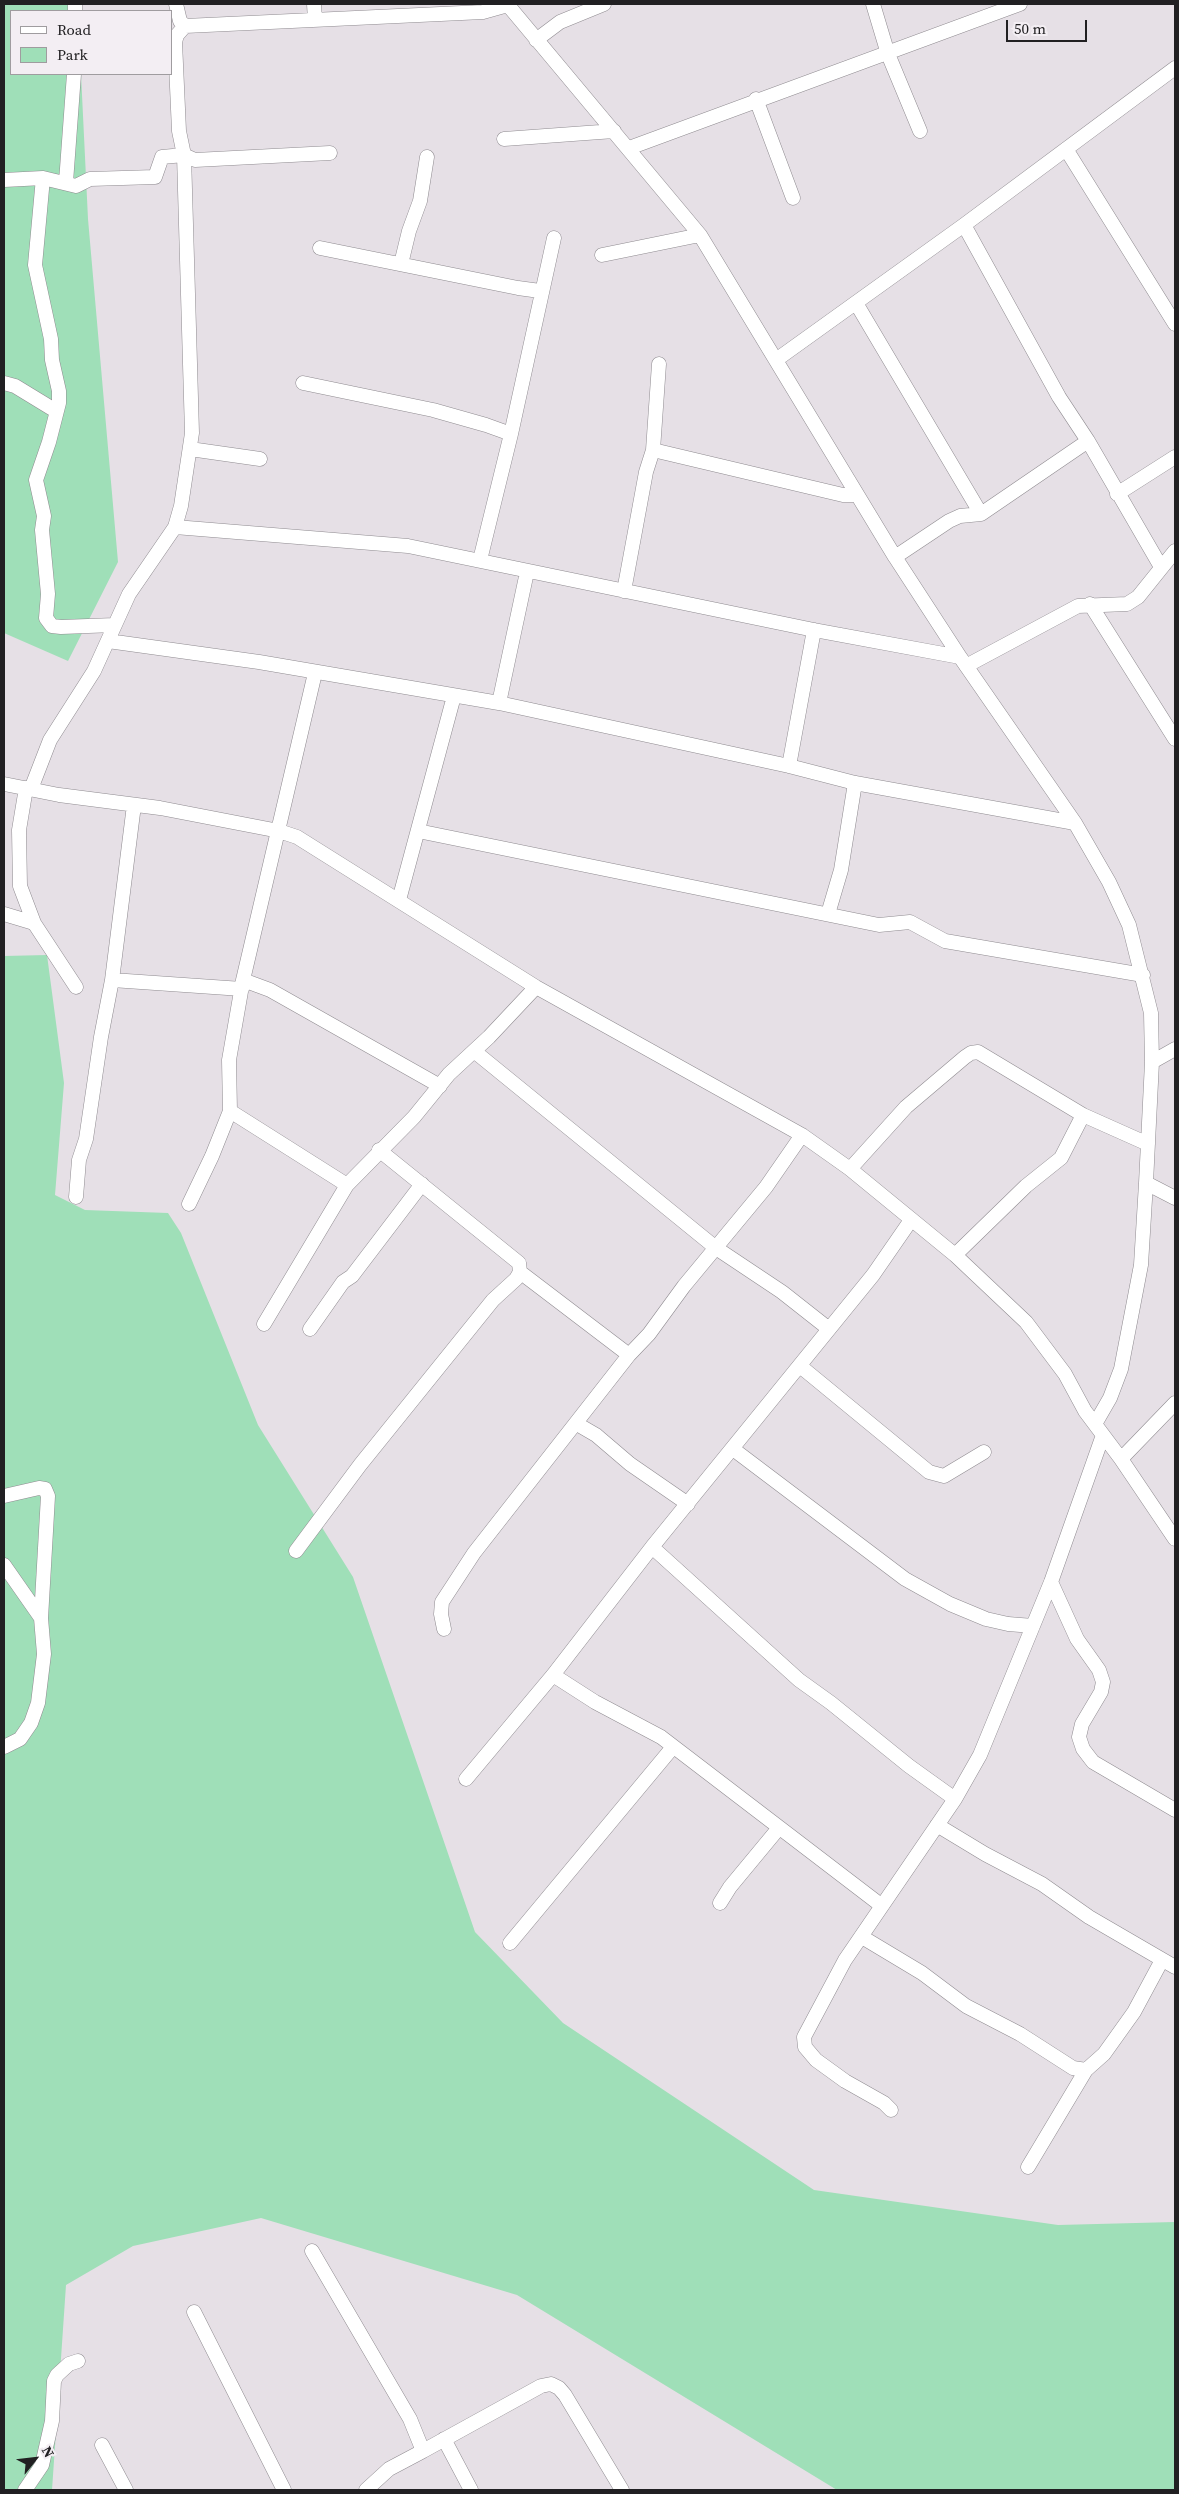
<!DOCTYPE html>
<style>
body{margin:0}
#map{position:relative;width:1179px;height:2494px;overflow:hidden;background:#e6e0e6;font-family:"Source Serif 4",serif}
canvas{display:block}
.frame{position:absolute;inset:0;border:5px solid #212022;pointer-events:none}
.legend{position:absolute;left:10px;top:10px;width:162px;height:65px;box-sizing:border-box;background:#f3eef3;border:1px solid #9f9c9f;margin:0;padding:6px 9px;list-style:none;font-size:15px;color:#212022}
.legend li{display:flex;align-items:center;gap:10px;height:25px}
.legend b{width:25px;border:1px solid #9f9c9f}
.north{position:absolute;left:10px;top:2434px;width:50px;height:50px;-webkit-text-stroke:4px #f3eef3;paint-order:stroke;rotate:61deg;font-size:14px;font-weight:700;line-height:20px;text-align:center;color:#212022}
.north::after{content:'';display:block;margin:auto;width:18px;height:22px;background:#212022;clip-path:polygon(50% 0,100% 100%,50% 72%,0 100%)}
.scale{position:absolute;left:1006px;top:20px;width:81px;height:22px;box-sizing:border-box;border:2px solid #212022;border-top:0;padding-left:6px;font-size:15px;line-height:18px;white-space:nowrap;color:#212022;-webkit-text-stroke:4px #f3eef3;paint-order:stroke}
</style>
<div id="map">
<canvas width="1179" height="2494"></canvas>
<div class="frame"></div>
<ul class="legend">
<li><b style="height:6px;background:#fff"></b>Road</li>
<li><b style="height:14px;background:#9fdfb8"></b>Park</li>
</ul>
<div class="north">N</div>
<div class="scale">50 m</div>
</div>
<script>
const c = document.querySelector('canvas').getContext('2d');
c.lineJoin = 'round';
function fill(path, color) { c.fillStyle = color; c.fill(path, 'evenodd'); }
const toPath = rows => new Path2D(rows.map(r => 'M' + r).join(''));
function trace(path, color, width, dash) { c.strokeStyle = color; c.lineWidth = width; c.lineCap = dash ? 'butt' : 'round'; c.setLineDash(dash || []); c.stroke(path); }
const green = toPath([
 [4,4,78,4,78,11,11,11,11,74,81,74,88,219,118,562,68,661,4,633],
 [47,955,64,1083,55,1195,85,1210,168,1213,181,1233,258,1425,353,1577,475,1932,563,2023,814,2190,1058,2225,1175,2222,1175,2490,837,2490,517,2295,261,2218,133,2246,66,2285,52,2490,4,2490,4,956]
]);
const minor = toPath([
 [176,4,180,21,185,26],
 [314,4,315,20],
 [507,4,700,235,895,557,960,657,1075,823,1109,882,1129,925,1151,1013,1152,1062,1146,1183,1141,1265,1121,1369,1110,1398,1095,1424],
 [873,4,888,54,920,131],
 [75,11,75,4],
 [536,40,560,22,604,4],
 [756,99,793,198],
 [504,139,614,131],
 [629,148,1020,4],
 [1066,149,1175,324],
 [43,178,35,265,51,339,52,360,59,391,59,403,49,442,36,480,44,516,42,530,48,594,46,618,52,626,61,627,115,625],
 [4,180,43,178,76,186,90,179,155,177,162,157,184,155,195,160,330,153],
 [66,182,74,74],
 [964,225,1059,397,1088,441,1161,567],
 [320,248,518,288,540,291],
 [602,255,700,235],
 [401,264,409,231,420,201,427,157],
 [856,303,981,514],
 [776,360,964,225,1175,68],
 [4,383,15,386,56,411],
 [303,383,433,410,486,425,511,434],
 [190,449,260,459],
 [653,450,843,495,857,495],
 [1117,494,1175,457],
 [175,527,408,546,814,630,960,657],
 [895,557,949,521,960,516,981,514,1088,441],
 [480,560,511,434,554,238],
 [624,591,646,472,653,450,659,364],
 [1090,604,1175,739],
 [108,641,259,662,499,703,789,766,855,783,1075,823],
 [966,666,1078,606,1127,604,1138,597,1175,551],
 [499,703,527,572],
 [789,766,814,630],
 [4,784,59,795,160,808,279,831,297,837,536,987,802,1135,850,1169,955,1255,1026,1322,1065,1374,1085,1411,1121,1459,1175,1539],
 [26,788,19,830,20,886,34,923,76,987],
 [31,789,50,740,94,671,129,594,175,527,181,506,192,433,184,155,179,131,175,42,177,35,185,26,483,12,508,5],
 [418,831,879,925,910,922,945,941,1143,975],
 [399,900,454,696],
 [4,914,34,923],
 [828,914,841,870,855,783],
 [112,980,242,989],
 [243,980,270,990,440,1086],
 [474,1051,716,1248,782,1292,829,1329],
 [1152,1062,1175,1049],
 [230,1111,347,1185],
 [850,1169,906,1107,965,1057,971,1053,978,1052,1083,1115,1148,1144],
 [1146,1183,1175,1198],
 [76,1197,79,1160,86,1139,101,1037,112,980,134,805],
 [189,1204,212,1156,230,1111,229,1060,243,980,315,673],
 [955,1255,1026,1186,1061,1158,1083,1115],
 [520,1272,629,1355],
 [264,1324,347,1185,414,1117,449,1074,489,1037,536,987],
 [310,1329,343,1282,352,1276,422,1184],
 [800,1366,929,1472,944,1476,984,1452],
 [577,1424,596,1435,630,1464,688,1504],
 [733,1449,905,1579,950,1604,986,1619,1008,1624,1033,1626],
 [1121,1459,1175,1403],
 [4,1496,39,1488,45,1489,48,1496,41,1618,44,1654,38,1703,31,1723,20,1739,4,1747],
 [652,1547,799,1680,831,1703,909,1766,955,1799],
 [296,1551,360,1465,493,1300,516,1279,520,1272,519,1263,379,1150],
 [4,1565,41,1618],
 [1051,1582,1077,1639,1099,1670,1103,1682,1101,1692,1082,1724,1079,1737,1083,1749,1093,1762,1175,1810],
 [444,1629,441,1614,442,1602,474,1553,629,1355,649,1334,684,1286,766,1187,802,1135],
 [553,1675,595,1702,661,1737,882,1906],
 [466,1779,553,1675,652,1547,873,1275,911,1220],
 [937,1825,985,1854,1042,1884,1089,1917,1175,1967],
 [720,1903,730,1887,778,1829],
 [862,1937,922,1973,966,2006,1020,2034,1073,2068,1086,2070,1104,2054,1134,2012,1162,1960],
 [510,1943,673,1747],
 [891,2110,884,2103,845,2081,816,2060,805,2047,804,2037,845,1960,955,1799,980,1755,1051,1582,1103,1435],
 [1028,2167,1086,2070],
 [312,2251,410,2419,423,2451,389,2469,366,2490],
 [194,2312,284,2490],
 [444,2439,471,2490],
 [102,2445,126,2490],
 [423,2451,541,2386,551,2384,559,2388,565,2395,622,2490],
 [25,2490,42,2465,52,2421,54,2381,57,2375,69,2364,78,2361]
]);
fill(green, '#9fdfb8');
trace(minor, '#8f8b90', 15);
trace(minor, '#fff', 14);
</script>
